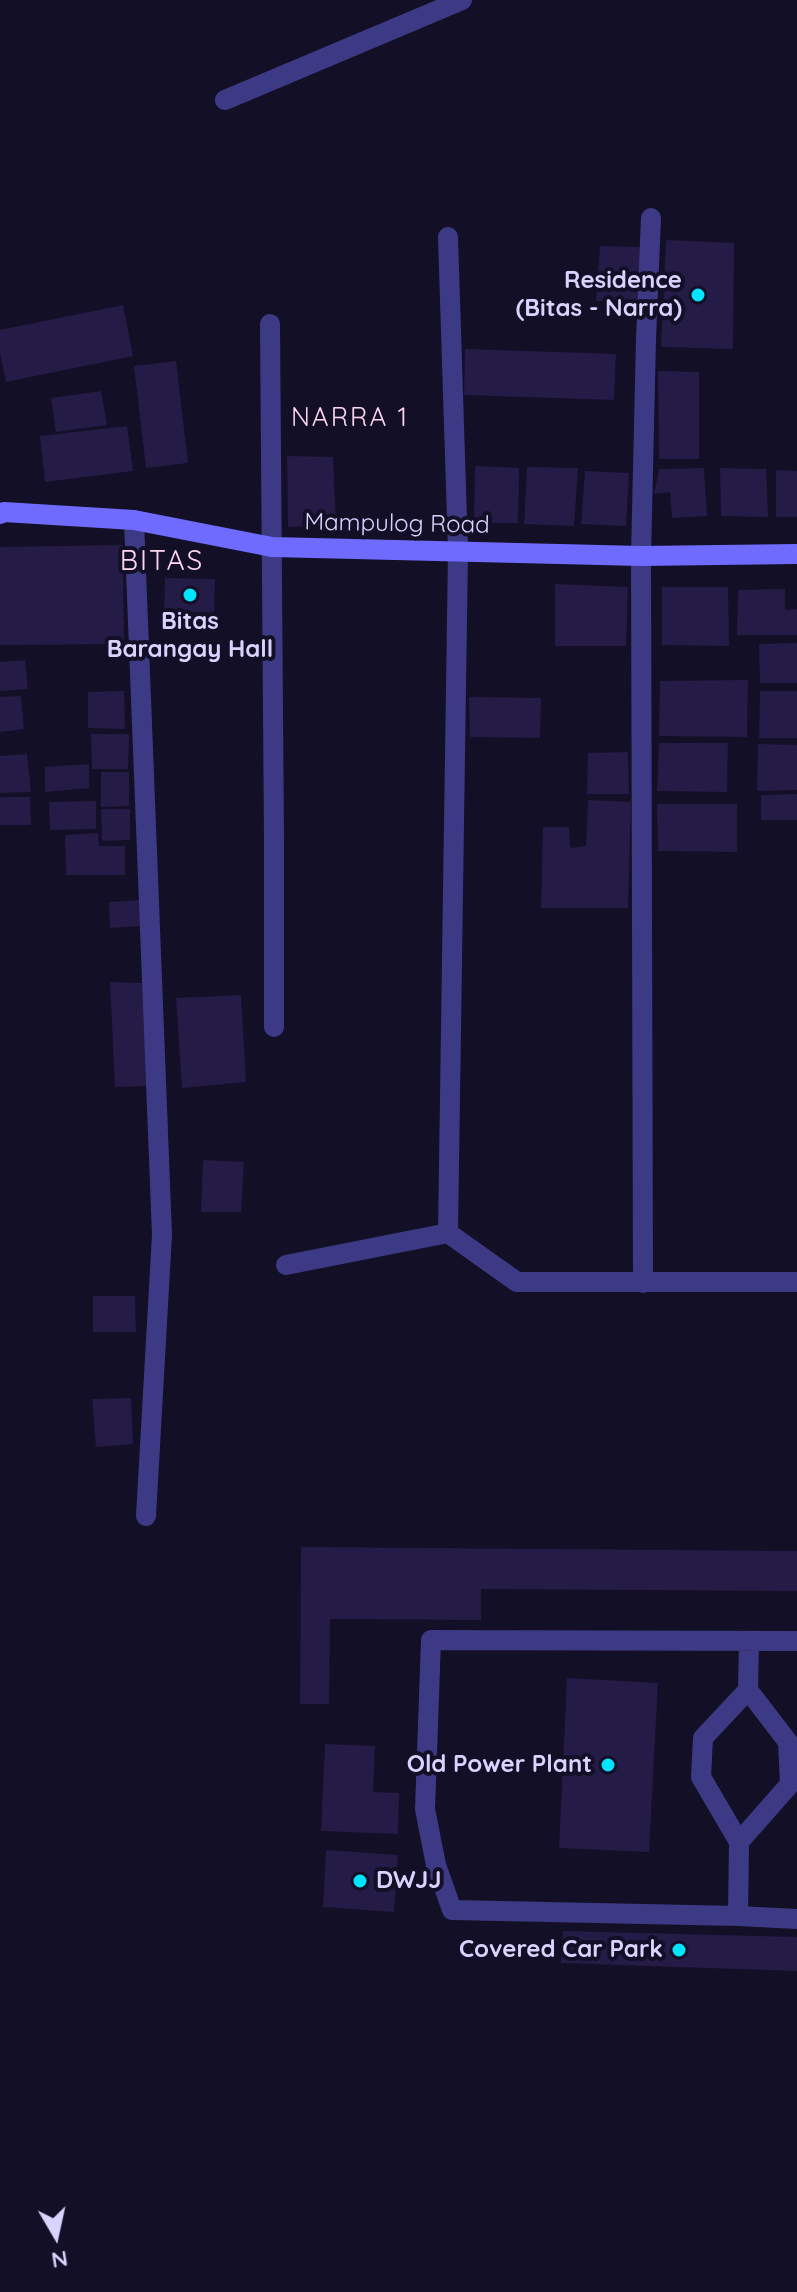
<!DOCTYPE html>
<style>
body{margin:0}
#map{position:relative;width:797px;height:2292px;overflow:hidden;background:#130f26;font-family:Quicksand,sans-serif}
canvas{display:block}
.north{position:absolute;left:16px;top:2196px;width:80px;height:80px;-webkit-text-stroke:6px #130f26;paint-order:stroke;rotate:171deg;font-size:22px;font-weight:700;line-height:32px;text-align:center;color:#d9d4ff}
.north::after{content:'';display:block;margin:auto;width:28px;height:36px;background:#d9d4ff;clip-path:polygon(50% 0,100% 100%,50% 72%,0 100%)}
</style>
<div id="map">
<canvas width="797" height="2292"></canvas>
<div class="north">N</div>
</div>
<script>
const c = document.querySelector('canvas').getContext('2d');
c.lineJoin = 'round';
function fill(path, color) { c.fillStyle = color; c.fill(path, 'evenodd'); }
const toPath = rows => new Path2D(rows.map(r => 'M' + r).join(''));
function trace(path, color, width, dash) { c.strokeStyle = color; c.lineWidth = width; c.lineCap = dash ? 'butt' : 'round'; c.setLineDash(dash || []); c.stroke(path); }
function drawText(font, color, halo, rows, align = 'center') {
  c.font = font + ' Quicksand,sans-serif'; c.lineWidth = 8; c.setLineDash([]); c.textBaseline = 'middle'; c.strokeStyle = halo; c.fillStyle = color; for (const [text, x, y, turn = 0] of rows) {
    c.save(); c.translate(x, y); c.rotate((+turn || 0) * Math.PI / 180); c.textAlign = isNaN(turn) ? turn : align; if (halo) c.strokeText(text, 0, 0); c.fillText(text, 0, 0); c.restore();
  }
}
const building = toPath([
 [666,240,734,243,733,349,661,347],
 [600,246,643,247,640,302,596,301],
 [123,305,133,356,6,382,0,353,0,330],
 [465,349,616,354,614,400,464,395],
 [176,361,188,463,146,468,134,366],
 [658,371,699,372,699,459,659,459],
 [101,391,107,425,56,432,51,398],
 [127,426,133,471,45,482,40,436],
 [287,456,333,457,336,525,288,527],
 [475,466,519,468,518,523,474,523],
 [527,467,578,468,574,526,524,524],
 [704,468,707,516,672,518,670,492,654,494,659,469],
 [720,468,766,469,768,517,721,516],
 [776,470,797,471,797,517,776,517],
 [585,471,629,473,626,526,581,524],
 [123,545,124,644,0,645,0,547],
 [165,578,215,579,214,613,164,611],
 [555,584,628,587,626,646,555,646],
 [662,587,728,587,729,646,662,645],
 [785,589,785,610,797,609,797,635,737,635,738,590],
 [797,643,797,683,760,683,759,644],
 [25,660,28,689,0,691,0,662],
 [748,680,747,737,659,736,660,681],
 [124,691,125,729,88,728,88,692],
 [760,691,797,691,797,738,759,738],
 [21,696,24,729,0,732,0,697],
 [469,697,541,698,540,738,470,737],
 [91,734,129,734,128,769,92,769],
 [659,743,728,743,727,792,657,791],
 [758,744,797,745,797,790,757,791],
 [628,752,629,794,587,794,588,753],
 [27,754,31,792,0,793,0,756],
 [89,764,89,788,45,792,45,767],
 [101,772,129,772,129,806,101,807],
 [797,794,797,820,761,820,761,795],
 [0,797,30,797,31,825,0,825],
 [588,800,631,802,628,908,541,908,543,827,569,827,570,848,586,846],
 [96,801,96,829,50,830,49,802],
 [657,804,737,804,737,852,658,851],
 [101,809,130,809,130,840,102,841],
 [98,833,99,846,125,846,125,875,66,875,65,835],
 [140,900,140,926,110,928,109,902],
 [110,982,144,983,147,1086,115,1087],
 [241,995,246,1082,182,1088,176,998],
 [203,1160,244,1162,241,1212,201,1212],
 [93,1296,135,1296,136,1332,93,1332],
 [131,1398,133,1444,96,1447,92,1399],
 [301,1547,797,1551,797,1591,481,1589,481,1620,330,1619,329,1704,300,1704],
 [567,1678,658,1683,649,1852,559,1848],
 [325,1744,375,1746,373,1792,399,1793,398,1834,321,1831],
 [326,1850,398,1855,394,1912,323,1907],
 [563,1931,797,1937,797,1971,561,1963]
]);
const lane = toPath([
 [225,100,462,0],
 [270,324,274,841,274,1027],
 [641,556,646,339,651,218],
 [286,1265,448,1233,517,1282,797,1282],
 [797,1641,431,1640,425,1809,436,1865,452,1910,738,1916,797,1919],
 [739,1842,790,1784,788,1742,748,1690,749,1641],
 [738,1916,739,1842,701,1777,703,1738,748,1690]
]);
const street = toPath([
 [448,237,458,550,448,1233],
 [134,520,162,1235,146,1516],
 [641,556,643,1283]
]);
const secondary = toPath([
 [0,514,4,512,134,520,272,547,641,556,797,554]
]);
const markers = [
 [698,295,8,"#00e5ff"],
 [190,595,8,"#00e5ff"],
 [608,1765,8,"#00e5ff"],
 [360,1881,8,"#00e5ff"],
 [679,1950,8,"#00e5ff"]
];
const poiNames = [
 ["Residence",682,281],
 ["(Bitas - Narra)",682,309],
 ["Bitas",190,622,"center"],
 ["Barangay Hall",190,650,"center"],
 ["Old Power Plant",592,1765],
 ["DWJJ",376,1881,"left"],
 ["Covered Car Park",663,1950]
];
const streetNames = [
 ["Mampulog Road",397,524,1]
];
const neighbourhoodNames = [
 ["NARRA 1",350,418]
];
const quarterNames = [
 ["BITAS",162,562]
];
fill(building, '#241b47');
trace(lane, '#3d3a85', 20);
trace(street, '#3d3a85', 20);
trace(secondary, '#6f6bff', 20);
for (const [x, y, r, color] of markers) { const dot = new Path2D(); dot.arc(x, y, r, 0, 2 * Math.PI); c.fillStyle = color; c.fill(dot); trace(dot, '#130f26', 3); }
drawText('bold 24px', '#d9d4ff', '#130f26', poiNames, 'right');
drawText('24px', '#d9d4ff', '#130f26', streetNames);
c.letterSpacing = '2px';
drawText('26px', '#ffd6f0', '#130f26', neighbourhoodNames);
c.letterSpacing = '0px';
c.letterSpacing = '2px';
drawText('28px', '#ffd6f0', '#130f26', quarterNames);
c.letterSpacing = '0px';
</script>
